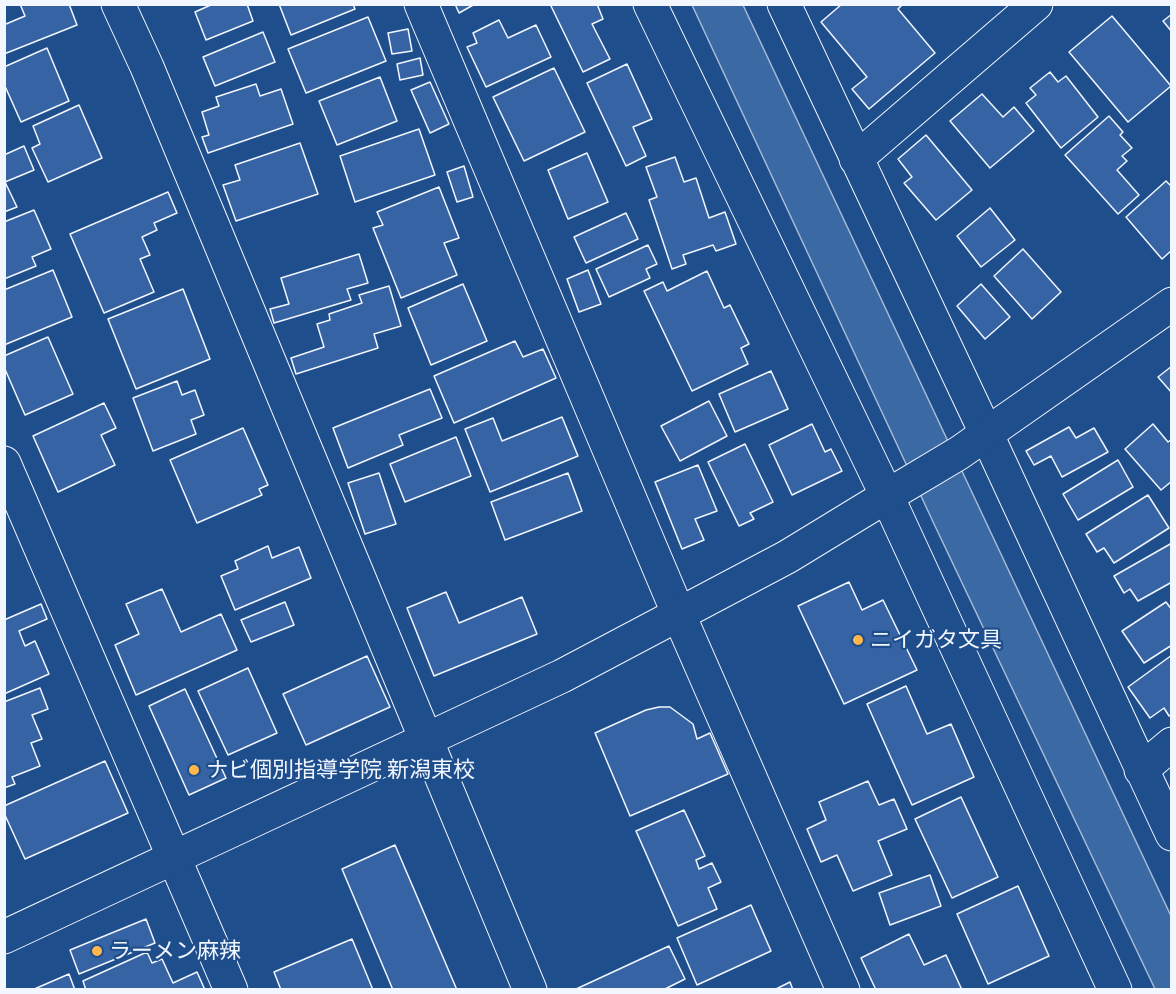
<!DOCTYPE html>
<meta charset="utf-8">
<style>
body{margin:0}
#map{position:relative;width:1176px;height:994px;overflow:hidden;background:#1f4e8c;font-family:"Exo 2",sans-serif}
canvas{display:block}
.frame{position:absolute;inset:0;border:6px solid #f2f6ff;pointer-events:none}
</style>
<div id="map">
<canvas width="1176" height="994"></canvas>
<div class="frame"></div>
</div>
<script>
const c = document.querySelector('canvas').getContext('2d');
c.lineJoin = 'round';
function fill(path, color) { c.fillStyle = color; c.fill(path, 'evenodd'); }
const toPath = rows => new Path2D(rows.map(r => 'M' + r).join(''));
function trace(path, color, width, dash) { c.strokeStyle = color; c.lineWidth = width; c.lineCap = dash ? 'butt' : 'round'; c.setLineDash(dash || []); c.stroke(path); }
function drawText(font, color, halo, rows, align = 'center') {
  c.font = font + ' "Exo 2","Noto Sans JP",sans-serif'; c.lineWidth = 4.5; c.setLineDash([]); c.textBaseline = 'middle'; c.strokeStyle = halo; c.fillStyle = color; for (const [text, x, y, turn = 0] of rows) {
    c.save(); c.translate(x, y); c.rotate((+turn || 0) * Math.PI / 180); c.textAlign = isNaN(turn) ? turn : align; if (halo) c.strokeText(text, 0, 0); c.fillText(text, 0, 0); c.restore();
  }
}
const water = toPath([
 [692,5,743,5,1171,916,1171,989,1155,989,935,526,692,5]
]);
const building = toPath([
 [20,4,69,4,77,25,4,54,4,21,6,24,25,16,20,4],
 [213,4,247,4,253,21,206,40,195,12,213,4],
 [279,4,353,4,355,9,291,35,279,4],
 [455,4,475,4,459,13,455,4],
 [550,4,597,4,603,19,592,24,610,59,583,72,550,4],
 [842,4,903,4,898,9,935,53,869,109,852,89,867,77,821,22,842,4],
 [1172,14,1172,32,1163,21,1172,14],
 [1112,16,1171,86,1128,122,1069,52,1112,16],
 [368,17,386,61,306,93,288,49,368,17],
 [499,20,508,38,536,25,551,57,486,87,467,47,477,43,473,33,499,20],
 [408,29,412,51,392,54,388,33,408,29],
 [263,32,275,62,215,86,203,57,263,32],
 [47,48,69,101,21,122,4,84,4,67,47,48],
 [420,58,423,75,400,80,397,64,420,58],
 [627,64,652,119,633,127,646,156,626,166,587,83,627,64],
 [554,68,585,132,524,161,493,97,554,68],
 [1050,72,1058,82,1066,76,1098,117,1061,148,1026,103,1036,95,1030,88,1050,72],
 [380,77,397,121,337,145,319,101,380,77],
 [430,82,449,124,430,133,411,90,430,82],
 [256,84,260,96,281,89,293,124,208,153,202,137,209,135,202,112,219,106,216,97,256,84],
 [982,94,1003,117,1014,107,1034,131,990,168,950,121,982,94],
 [79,105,102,158,48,182,32,148,40,144,33,126,79,105],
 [1109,116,1123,132,1120,135,1132,148,1122,156,1127,161,1117,170,1139,195,1118,214,1065,155,1109,116],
 [419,129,435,175,355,202,340,156,419,129],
 [926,135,972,190,936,220,904,183,912,177,898,159,926,135],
 [300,143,318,194,236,221,223,185,240,180,235,165,300,143],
 [24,146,34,170,5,182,17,207,4,212,4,155,24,146],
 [587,153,608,202,568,219,548,170,587,153],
 [675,157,684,182,696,178,709,218,725,212,736,244,716,251,713,245,683,255,686,264,672,269,649,200,657,197,646,167,675,157],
 [464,166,473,197,457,202,447,172,464,166],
 [1166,181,1172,187,1172,250,1162,259,1126,217,1166,181],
 [439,187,459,238,444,243,457,275,401,298,373,228,383,225,377,212,439,187],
 [168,192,177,213,154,223,157,230,142,237,150,255,140,259,154,292,104,313,70,234,168,192],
 [990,208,1015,240,981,267,957,236,990,208],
 [34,210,51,249,32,257,36,266,4,279,4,222,34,210],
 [626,213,638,239,586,263,574,237,626,213],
 [648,245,657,264,646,269,650,278,609,297,596,269,648,245],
 [1023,249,1061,292,1032,319,994,276,1023,249],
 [359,254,368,283,347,289,351,300,274,323,270,309,289,304,281,278,359,254],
 [53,270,72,317,4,345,4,290,53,270],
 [588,270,601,304,579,312,567,279,588,270],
 [707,271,724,308,730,305,749,344,741,348,748,364,692,391,644,291,663,282,667,291,707,271],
 [463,284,487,341,431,365,408,308,463,284],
 [981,284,1010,317,985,339,957,306,981,284],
 [389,286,401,326,374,334,378,348,296,374,291,358,324,347,317,324,330,320,329,314,362,303,359,295,389,286],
 [183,289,210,359,136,389,108,319,183,289],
 [48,337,73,394,25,415,4,367,4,356,48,337],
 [515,341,523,357,543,349,556,378,454,423,434,376,515,341],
 [1172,366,1172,393,1158,377,1172,366],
 [771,371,788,409,735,432,719,394,771,371],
 [177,381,182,395,195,390,204,415,191,420,196,434,153,451,133,398,177,381],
 [430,389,442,418,399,435,403,445,348,468,333,428,430,389],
 [709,401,727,436,680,461,661,426,709,401],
 [104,403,116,428,101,435,115,465,58,492,33,436,104,403],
 [562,417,578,456,490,492,465,429,493,418,502,441,562,417],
 [812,424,825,452,831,449,842,471,792,495,769,445,812,424],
 [1153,424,1168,442,1172,439,1172,481,1161,490,1125,449,1153,424],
 [1069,427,1076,438,1094,428,1108,452,1062,477,1051,456,1034,465,1026,451,1069,427],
 [243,428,268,485,259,489,262,495,197,523,170,460,243,428],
 [456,437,471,476,405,502,390,464,456,437],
 [745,444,773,502,750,513,754,519,739,526,708,462,745,444],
 [1118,460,1133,487,1078,520,1063,494,1118,460],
 [698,465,717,511,695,519,704,540,682,549,655,482,698,465],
 [379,473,396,524,365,534,348,483,379,473],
 [568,473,582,511,505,540,491,502,568,473],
 [1148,495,1169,528,1114,563,1104,548,1097,552,1086,534,1148,495],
 [1172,543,1172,582,1138,601,1130,589,1124,593,1114,576,1172,543],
 [268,546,272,558,299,547,311,578,235,610,221,576,238,569,235,561,268,546],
 [849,582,862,610,883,600,917,670,844,704,798,606,849,582],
 [162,589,181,632,221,614,237,650,136,695,115,645,139,634,126,604,162,589],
 [446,592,459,623,522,597,537,634,434,676,407,608,446,592],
 [285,602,294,625,251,642,241,620,285,602],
 [1166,602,1172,610,1172,645,1144,663,1122,631,1166,602],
 [41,604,47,619,19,631,25,646,35,641,49,674,4,694,4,620,41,604],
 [1172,655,1172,714,1169,716,1164,708,1150,718,1128,687,1172,655],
 [367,656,390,707,306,745,283,694,367,656],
 [248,668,277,733,228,755,198,691,248,668],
 [906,686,927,734,951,724,974,777,912,805,867,704,906,686],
 [40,688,48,709,32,715,42,739,31,743,40,766,12,777,15,784,4,788,4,702,40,688],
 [185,689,226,778,189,795,149,706,185,689],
 [659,707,670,707,693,724,697,739,710,733,728,774,630,816,595,733,646,710,659,707],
 [105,761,128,813,25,859,4,813,4,806,105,761],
 [868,781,879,805,894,799,907,829,878,841,892,875,853,891,837,855,821,862,807,829,826,820,819,802,868,781],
 [961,797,998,877,952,898,915,819,961,797],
 [684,810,705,856,696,860,699,869,712,863,721,882,708,888,717,909,678,926,636,831,684,810],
 [395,845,457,990,393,990,342,869,395,845],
 [930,875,941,906,890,925,879,893,930,875],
 [1018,886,1049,956,988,984,957,914,1018,886],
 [751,905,771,951,697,985,677,938,751,905],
 [146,919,155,943,79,974,70,950,146,919],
 [909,934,924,965,946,955,962,990,876,990,861,958,909,934],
 [352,939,373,990,281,990,274,972,352,939],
 [669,946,685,979,663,990,574,990,669,946],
 [147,952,152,963,162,959,173,983,197,972,205,990,86,990,83,981,147,952],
 [69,974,75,990,32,990,69,974],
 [790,982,793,990,774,990,790,982]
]);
const minor = toPath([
 [118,4,147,67,530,990],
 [421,4,679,615,843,990],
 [650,4,887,496,1115,990],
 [784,4,987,435,1172,834],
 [856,159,1036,4],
 [4,463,231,990],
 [1141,770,1172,744]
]);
const tertiary = toPath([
 [4,937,562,676,787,557,887,496,959,453,1172,304]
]);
const markers = [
 [858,640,6,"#ffb74d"],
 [194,770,6,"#ffb74d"],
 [97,951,6,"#ffb74d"]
];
const poiNames = [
 ["ニイガタ文具",870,640],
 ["ナビ個別指導学院 新潟東校",206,770],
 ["ラーメン麻辣",109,951]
];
fill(water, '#3b69a3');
trace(water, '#a8bbd7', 1.5);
fill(building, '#3563a3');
trace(building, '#f2f6ff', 1.5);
trace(minor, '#f2f6ff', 35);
trace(tertiary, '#f2f6ff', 35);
trace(minor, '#1f4e8c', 33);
trace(tertiary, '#1f4e8c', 33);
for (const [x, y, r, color] of markers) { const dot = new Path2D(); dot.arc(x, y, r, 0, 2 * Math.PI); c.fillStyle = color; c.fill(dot); trace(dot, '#1f4e8c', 2); }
drawText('22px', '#f2f6ff', '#1f4e8c', poiNames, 'left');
</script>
